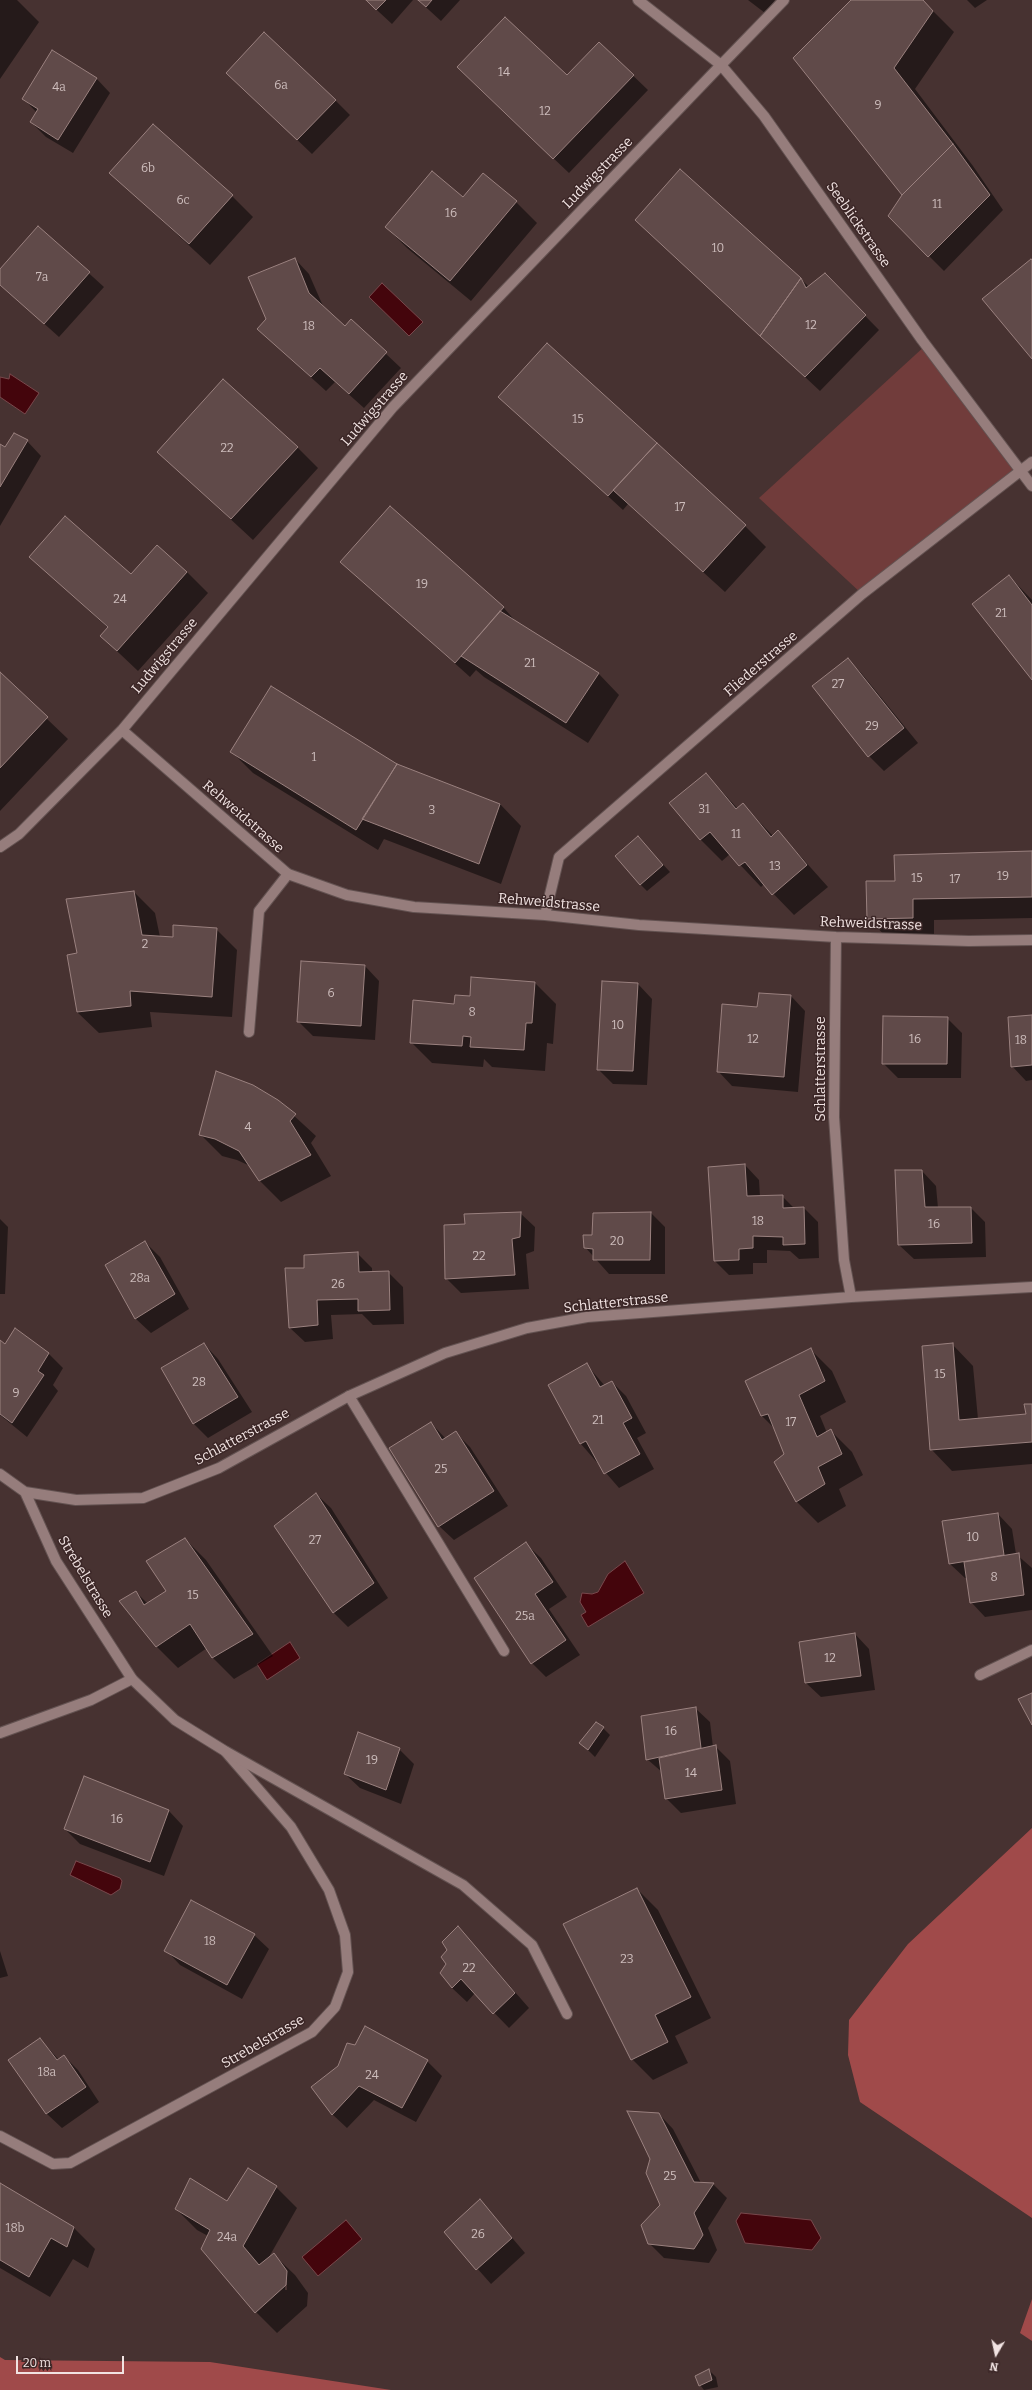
<!DOCTYPE html>
<style>
body{margin:0}
#map{position:relative;width:1032px;height:2390px;overflow:hidden;background:#473231;font-family:Bitter,serif}
canvas{display:block}
.north{position:absolute;left:976px;top:2334px;width:40px;height:40px;-webkit-text-stroke:3px #3c2727;paint-order:stroke;rotate:189deg;font-size:11px;font-weight:700;line-height:16px;text-align:center;color:#f1e3e2}
.north::after{content:'';display:block;margin:auto;width:14px;height:18px;background:#f1e3e2;clip-path:polygon(50% 0,100% 100%,50% 72%,0 100%)}
.scale{position:absolute;left:16px;top:2356px;width:108px;height:18px;box-sizing:border-box;border:2px solid #f1e3e2;border-top:0;padding-left:5px;font-size:12px;line-height:14px;white-space:nowrap;color:#f1e3e2;-webkit-text-stroke:3px #3c2727;paint-order:stroke}
</style>
<div id="map">
<canvas width="1032" height="2390"></canvas>
<div class="north">N</div>
<div class="scale">20 m</div>
</div>
<script>
const c = document.querySelector('canvas').getContext('2d');
c.lineJoin = 'round';
function fill(path, color) { c.fillStyle = color; c.fill(path, 'evenodd'); }
const toPath = rows => new Path2D(rows.map(r => 'M' + r).join(''));
function trace(path, color, width, dash) { c.strokeStyle = color; c.lineWidth = width; c.lineCap = dash ? 'butt' : 'round'; c.setLineDash(dash || []); c.stroke(path); }
function drawText(font, color, halo, rows, align = 'center') {
  c.font = font + ' Bitter,serif'; c.lineWidth = 3; c.setLineDash([]); c.textBaseline = 'middle'; c.strokeStyle = halo; c.fillStyle = color; for (const [text, x, y, turn = 0] of rows) {
    c.save(); c.translate(x, y); c.rotate((+turn || 0) * Math.PI / 180); c.textAlign = isNaN(turn) ? turn : align; if (halo) c.strokeText(text, 0, 0); c.fillText(text, 0, 0); c.restore();
  }
}
const green = toPath([
 [926,345,1020,471,862,594,759,498]
]);
const forest = toPath([
 [1032,1828,1032,2218,860,2102,848,2055,849,2020,908,1944],
 [1032,2299,1032,2341,1020,2333],
 [0,2357,5,2360,210,2362,391,2390,0,2390]
]);
const water = toPath([
 [382,283,423,322,409,336,369,297,382,283],
 [10,374,39,393,25,414,0,397,0,377,9,379,10,374],
 [625,1561,644,1593,588,1627,581,1615,586,1612,580,1602,582,1593,592,1594,598,1592,608,1574,625,1561],
 [290,1642,300,1658,267,1680,257,1664,290,1642],
 [76,1861,120,1878,122,1881,120,1889,111,1895,70,1875,76,1861],
 [741,2213,811,2220,821,2238,812,2250,745,2243,736,2221,741,2213],
 [346,2220,362,2239,318,2276,302,2257,346,2220]
]);
const shadow = toPath([
 [0,0,17,0,39,22,0,79],
 [366,0,413,0,392,24],
 [418,0,460,0,441,21],
 [748,0,775,0,765,13],
 [853,0,922,0,954,32,915,89,973,166,1003,210,944,271,889,216,903,195],
 [967,0,987,0,975,8],
 [599,43,648,90,569,173,473,82,567,77],
 [96,78,110,93,73,153,46,137,31,122,37,113,23,98],
 [242,87,335,100,350,115,312,154],
 [111,173,232,196,253,217,210,265],
 [463,198,516,202,537,223,471,301,407,248,386,227],
 [636,220,801,279,809,287,825,275,879,330,820,391],
 [38,227,104,287,59,337,0,284,0,270],
 [295,259,309,274,323,306,345,327,351,321,401,368,364,408,335,382,326,391,273,343,267,319],
 [500,397,745,526,766,547,725,592,628,504,623,510],
 [27,441,41,456,0,526,0,445,6,449],
 [297,447,318,468,253,540,158,452],
 [390,508,504,608,517,623,598,673,619,695,588,743,484,677,476,670,470,677,342,562],
 [31,557,131,575,187,572,208,593,138,671,101,636,108,628],
 [1009,576,1032,600,1032,679],
 [848,659,862,674,918,743,884,771,869,756],
 [0,674,68,739,0,811],
 [232,752,396,764,500,804,521,826,501,884,384,839,378,850,253,773],
 [706,774,738,809,743,805,773,836,778,831,828,887,794,915,764,884,761,887,730,854,722,861,701,840,671,803],
 [638,837,670,872,647,891,640,884],
 [1032,852,1032,918,934,920,934,939,889,940,868,918,896,882],
 [134,892,155,913,160,937,174,939,216,929,237,950,232,1017,150,1012,152,1027,99,1033,77,1012,78,953],
 [365,966,379,981,375,1040,313,1036,298,1021],
 [472,978,535,983,556,1004,553,1044,547,1043,545,1071,492,1067,484,1059,483,1067,432,1063,411,1042,455,1005,471,997],
 [638,984,652,999,647,1085,613,1084,598,1069],
 [791,996,805,1011,798,1092,732,1086,718,1071,758,1009],
 [1032,1016,1032,1080,1026,1081,1012,1066],
 [947,1018,962,1033,961,1078,898,1078,883,1063],
 [278,1101,316,1136,311,1143,331,1176,281,1202,259,1180,250,1166,237,1160,222,1156,201,1135],
 [745,1165,759,1180,760,1197,782,1196,794,1208,804,1208,818,1222,819,1258,799,1259,790,1251,767,1250,767,1263,753,1263,753,1274,729,1275,715,1261],
 [922,1171,936,1186,938,1208,971,1208,985,1222,986,1257,914,1259,899,1245],
 [520,1213,535,1227,534,1251,526,1254,529,1289,461,1293,446,1278,466,1225],
 [651,1213,665,1227,665,1274,609,1274,585,1247,593,1235],
 [0,1219,8,1227,5,1294,0,1294],
 [145,1242,160,1257,189,1309,151,1333,136,1319,106,1265],
 [357,1253,372,1268,372,1272,388,1272,403,1287,404,1324,373,1325,362,1314,331,1315,333,1339,305,1342,290,1328,286,1269,305,1269],
 [16,1329,49,1354,63,1368,53,1385,58,1391,27,1437,0,1415,0,1341,5,1345],
 [204,1344,218,1359,252,1412,208,1438,194,1424,162,1368],
 [952,1344,973,1366,978,1419,1027,1415,1032,1405,1032,1464,952,1471,931,1449],
 [810,1349,832,1371,846,1402,820,1416,827,1433,831,1431,852,1452,863,1475,839,1489,846,1506,818,1523,797,1502,775,1462,785,1454,775,1429,762,1416,746,1382],
 [586,1364,605,1386,612,1382,626,1396,646,1433,637,1438,654,1469,619,1488,581,1444,549,1385],
 [431,1423,446,1439,456,1433,470,1447,508,1506,454,1540,439,1526],
 [316,1494,331,1508,388,1598,348,1627,334,1613,276,1526],
 [998,1514,1012,1529,1016,1554,1032,1568,1032,1610,985,1617,971,1602,967,1578,965,1578,950,1564,943,1521],
 [185,1539,206,1560,273,1656,234,1679,213,1658,207,1648,178,1668,157,1647,120,1601,136,1592,148,1604,168,1592],
 [526,1544,541,1558,567,1597,549,1609,580,1655,546,1677,532,1663],
 [855,1634,869,1649,875,1690,821,1697,806,1683,800,1643],
 [695,1708,710,1722,713,1747,715,1746,730,1761,736,1804,681,1813,666,1798,663,1773,647,1759],
 [603,1728,610,1735,595,1757,581,1743],
 [399,1749,414,1764,401,1804,360,1788,345,1774],
 [85,1777,169,1811,183,1826,164,1876,80,1844,65,1829],
 [637,1889,658,1910,711,2018,675,2036,688,2063,653,2080,632,2059],
 [458,1927,529,2008,509,2028,475,1993,467,2002,452,1988,447,1964,449,1950],
 [254,1935,269,1949,242,1999,180,1965,166,1950],
 [0,1951,8,1976,0,1978],
 [40,2039,59,2060,64,2056,78,2070,99,2102,62,2128,47,2114,9,2060],
 [427,2061,442,2076,416,2122,374,2100,347,2128,332,2114,312,2087],
 [659,2114,673,2129,701,2183,713,2184,727,2198,708,2228,717,2250,709,2263,664,2258,649,2243,661,2205,651,2159],
 [0,2184,74,2228,95,2249,88,2268,73,2259,50,2297,0,2268],
 [276,2187,297,2208,269,2257,273,2254,295,2275,308,2293,307,2306,277,2333,256,2312,203,2248,208,2236,197,2230,176,2209,227,2203],
 [285,2281,287,2281,287,2290,285,2290],
 [480,2200,525,2253,491,2284,445,2232],
 [709,2370,716,2377,718,2387,704,2390,700,2385]
]);
const building = toPath([
 [366,0,386,0,376,10,366,0],
 [418,0,432,0,426,7,418,0],
 [851,0,923,0,933,11,894,68,953,144,902,195,793,58,851,0],
 [505,17,567,75,599,42,634,75,553,159,457,67,505,17],
 [264,32,336,100,297,140,226,73,264,32],
 [52,50,97,78,58,140,30,122,38,109,22,99,52,50],
 [153,124,233,195,189,244,109,173,153,124],
 [953,144,990,195,928,257,888,216,902,195,953,144],
 [680,169,801,278,760,336,635,220,680,169],
 [432,171,463,197,483,173,517,201,450,281,385,227,432,171],
 [38,226,90,272,44,324,0,285,0,269,38,226],
 [295,258,309,293,345,326,351,319,387,352,349,394,320,368,311,377,257,329,266,319,248,277,295,258],
 [1031,259,1032,260,1032,359,982,299,1031,259],
 [825,273,866,315,805,377,760,336,801,278,806,288,825,273],
 [547,343,657,443,608,496,498,397,547,343],
 [223,379,298,447,231,519,157,452,223,379],
 [14,433,28,440,0,487,0,444,5,447,14,433],
 [657,443,746,525,703,572,613,490,657,443],
 [390,506,504,607,455,663,340,562,390,506],
 [65,516,131,574,157,545,187,572,117,651,100,636,108,627,29,557,65,516],
 [1009,575,1032,605,1032,680,972,604,1009,575],
 [500,611,599,673,566,723,461,656,500,611],
 [848,658,904,728,868,757,812,686,848,658],
 [0,672,48,717,0,768,0,672],
 [271,686,397,764,356,830,230,752,271,686],
 [397,764,500,804,479,864,362,819,397,764],
 [706,773,736,809,743,803,771,837,778,830,807,865,772,895,745,862,739,866,710,832,700,840,669,803,706,773],
 [638,836,663,865,640,885,615,856,638,836],
 [1032,851,1032,897,913,899,913,918,867,919,866,881,895,881,894,855,1032,851],
 [134,891,142,935,173,937,173,925,217,928,212,997,130,991,131,1006,77,1012,67,955,77,953,66,899,134,891],
 [301,961,365,965,361,1026,297,1022,301,961],
 [471,977,535,982,532,1023,526,1023,524,1050,470,1047,471,1037,463,1036,462,1046,410,1043,413,1000,454,1004,455,995,470,996,471,977],
 [602,981,638,983,633,1071,597,1070,602,981],
 [759,993,791,995,784,1077,717,1072,722,1004,757,1007,759,993],
 [1032,1015,1032,1065,1011,1067,1008,1017,1032,1015],
 [883,1016,948,1017,947,1064,882,1064,883,1016],
 [216,1071,253,1085,278,1100,296,1114,290,1121,311,1155,259,1181,239,1151,215,1139,199,1135,216,1071],
 [745,1164,747,1196,783,1195,783,1208,804,1207,805,1244,783,1245,783,1237,753,1236,753,1248,739,1249,739,1260,714,1261,708,1167,745,1164],
 [895,1170,922,1170,925,1207,971,1207,972,1243,898,1245,895,1170],
 [521,1212,520,1237,512,1239,515,1275,445,1279,444,1225,465,1224,464,1214,521,1212],
 [651,1212,650,1260,593,1260,593,1249,584,1248,583,1235,592,1235,593,1213,651,1212],
 [145,1241,175,1294,135,1319,105,1265,145,1241],
 [358,1252,359,1272,389,1271,390,1310,358,1311,358,1299,317,1300,318,1325,289,1328,285,1268,304,1268,304,1255,358,1252],
 [15,1328,49,1353,38,1371,44,1375,12,1423,0,1414,0,1340,5,1344,15,1328],
 [204,1343,238,1397,193,1424,161,1368,204,1343],
 [953,1343,959,1420,1026,1414,1024,1404,1032,1404,1032,1442,930,1450,922,1346,953,1343],
 [811,1348,825,1381,799,1395,817,1437,831,1429,842,1454,818,1467,825,1484,796,1502,774,1462,784,1454,768,1414,761,1416,745,1381,811,1348],
 [587,1363,600,1387,612,1381,632,1418,623,1423,640,1454,604,1474,586,1441,580,1444,548,1385,587,1363],
 [431,1422,442,1440,456,1431,494,1491,438,1527,389,1448,431,1422],
 [316,1493,374,1583,333,1613,274,1526,316,1493],
 [998,1513,1004,1555,949,1564,942,1521,998,1513],
 [185,1538,253,1634,212,1658,190,1624,156,1647,119,1601,136,1591,144,1605,166,1591,146,1561,185,1538],
 [526,1542,553,1582,535,1594,566,1640,531,1664,474,1578,526,1542],
 [1019,1553,1024,1595,970,1603,964,1562,1019,1553],
 [855,1633,861,1676,805,1683,799,1642,855,1633],
 [1032,1693,1032,1725,1018,1699,1032,1693],
 [696,1707,701,1748,646,1760,641,1716,696,1707],
 [596,1722,604,1727,588,1750,579,1743,596,1722],
 [358,1732,400,1748,386,1790,344,1774,358,1732],
 [716,1745,722,1790,665,1799,659,1758,716,1745],
 [84,1776,169,1810,150,1862,64,1829,84,1776],
 [637,1888,691,1997,655,2015,668,2042,631,2060,563,1924,637,1888],
 [191,1900,255,1934,227,1985,164,1951,191,1900],
 [458,1926,515,1993,493,2014,461,1979,452,1988,440,1973,446,1964,441,1957,447,1950,442,1942,458,1926],
 [365,2026,428,2060,402,2108,359,2086,332,2115,311,2087,338,2066,347,2043,355,2045,365,2026],
 [40,2038,57,2060,64,2055,86,2087,46,2114,8,2060,40,2038],
 [627,2111,659,2113,694,2182,714,2183,694,2213,703,2235,694,2249,648,2244,641,2225,660,2205,646,2173,650,2159,627,2111],
 [248,2168,277,2186,243,2246,259,2265,274,2253,287,2271,286,2285,255,2313,201,2249,210,2230,175,2209,190,2178,227,2201,248,2168],
 [0,2183,74,2227,67,2247,51,2238,29,2277,0,2260,0,2183],
 [480,2199,512,2238,476,2270,444,2232,480,2199],
 [709,2369,712,2380,699,2386,695,2376,709,2369]
]);
const lane = toPath([
 [249,1032,259,911,288,874],
 [349,1396,504,1651],
 [0,1733,91,1700,132,1679],
 [0,2136,53,2164,70,2163,312,2032,335,2007,348,1972,345,1935,329,1890,291,1827,226,1752]
]);
const street = toPath([
 [122,730,288,874,347,895,414,907,545,915,639,925,836,937,969,941,1032,940],
 [0,847,19,834,122,730,393,407,721,65,764,116,922,340,1032,486],
 [545,915,559,857,862,594,1032,462],
 [836,937,834,1117,844,1260,851,1297],
 [0,1474,25,1492,56,1561,132,1679,175,1720,225,1751,463,1885,532,1945,567,2014],
 [25,1492,76,1500,143,1498,219,1468,349,1396,445,1353,527,1328,587,1317,851,1297,1032,1287],
 [980,1675,1032,1650]
]);
const secondary = toPath([
 [638,0,721,65,784,0]
]);
const numberNames = [
 ["14",504,73],
 ["6a",281,86],
 ["4a",59,88],
 ["9",878,106],
 ["12",545,112],
 ["6b",148,169],
 ["6c",183,201],
 ["11",937,205],
 ["16",451,214],
 ["10",718,249],
 ["7a",42,278],
 ["12",811,326],
 ["18",309,327],
 ["15",578,420],
 ["22",227,449],
 ["17",680,508],
 ["19",422,585],
 ["24",120,600],
 ["21",1001,614],
 ["21",530,664],
 ["27",838,685],
 ["29",872,727],
 ["1",314,758],
 ["31",704,810],
 ["3",432,811],
 ["11",736,835],
 ["13",775,867],
 ["19",1003,877],
 ["15",917,879],
 ["17",955,880],
 ["2",145,945],
 ["6",331,994],
 ["8",472,1013],
 ["10",618,1026],
 ["12",753,1040],
 ["16",915,1040],
 ["18",1021,1041],
 ["4",248,1128],
 ["18",758,1222],
 ["16",934,1225],
 ["20",617,1242],
 ["22",479,1257],
 ["28a",140,1279],
 ["26",338,1285],
 ["15",940,1375],
 ["28",199,1383],
 ["9",16,1394],
 ["21",598,1421],
 ["17",791,1423],
 ["25",441,1470],
 ["10",973,1538],
 ["27",315,1541],
 ["8",994,1578],
 ["15",193,1596],
 ["25a",525,1617],
 ["12",830,1659],
 ["16",671,1732],
 ["19",372,1761],
 ["14",691,1774],
 ["16",117,1820],
 ["18",210,1942],
 ["23",627,1960],
 ["22",469,1969],
 ["18a",47,2073],
 ["24",372,2076],
 ["25",670,2177],
 ["18b",15,2229],
 ["26",478,2235],
 ["24a",227,2238]
];
const streetNames = [
 ["Ludwigstrasse",598,173,-46],
 ["Seeblickstrasse",858,225,55],
 ["Ludwigstrasse",375,409,-49],
 ["Ludwigstrasse",165,656,-50],
 ["Fliederstrasse",761,664,-41],
 ["Rehweidstrasse",243,817,41],
 ["Rehweidstrasse",549,903,5],
 ["Rehweidstrasse",871,924,2],
 ["Schlatterstrasse",821,1069,-90],
 ["Schlatterstrasse",616,1303,-6],
 ["Schlatterstrasse",242,1437,-28],
 ["Strebelstrasse",85,1577,59],
 ["Strebelstrasse",263,2042,-30]
];
fill(green, '#713c3b');
fill(forest, '#a04a4a');
fill(water, '#44050c');
trace(water, '#78484c', 1);
fill(shadow, '#0007');
fill(building, '#604a49');
trace(building, '#9a817f', 1);
trace(lane, '#635251', 12);
trace(street, '#635251', 12);
trace(secondary, '#635251', 12);
trace(lane, '#967d7c', 10);
trace(street, '#967d7c', 10);
trace(secondary, '#967d7c', 10);
drawText('12px', '#cdbdbc', null, numberNames);
drawText('14px', '#f1e3e2', '#3c2727', streetNames);
</script>
